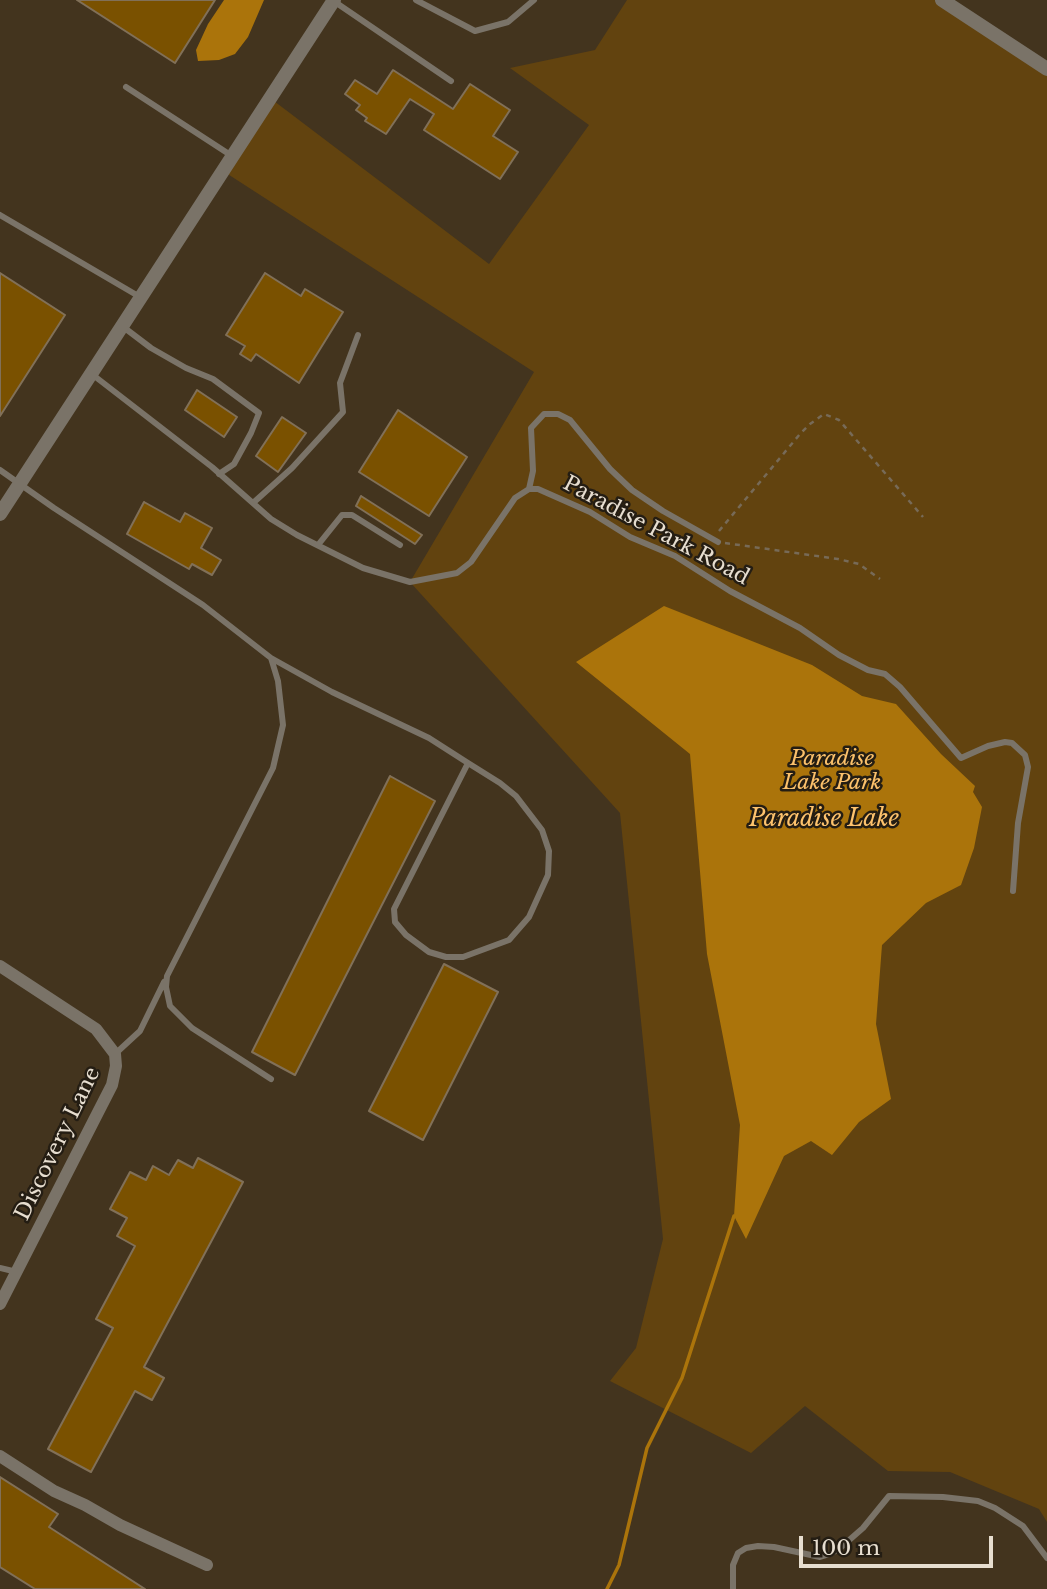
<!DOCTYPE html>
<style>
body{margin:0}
#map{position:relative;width:1047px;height:1589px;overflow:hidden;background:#43341e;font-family:"Libre Baskerville",serif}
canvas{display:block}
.scale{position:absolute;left:799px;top:1536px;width:194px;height:32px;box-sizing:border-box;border:4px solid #e7ded0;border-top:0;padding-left:9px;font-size:21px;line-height:24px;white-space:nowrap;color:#e7ded0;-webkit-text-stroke:5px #241d13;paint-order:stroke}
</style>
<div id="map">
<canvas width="1047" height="1589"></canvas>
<div class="scale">100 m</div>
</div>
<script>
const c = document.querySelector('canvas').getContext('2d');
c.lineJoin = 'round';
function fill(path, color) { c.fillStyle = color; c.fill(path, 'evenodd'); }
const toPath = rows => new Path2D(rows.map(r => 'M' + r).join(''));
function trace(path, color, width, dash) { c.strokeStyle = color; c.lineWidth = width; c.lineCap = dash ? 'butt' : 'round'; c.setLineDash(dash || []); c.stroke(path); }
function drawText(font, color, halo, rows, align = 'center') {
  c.font = font + ' "Libre Baskerville",serif'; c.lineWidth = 5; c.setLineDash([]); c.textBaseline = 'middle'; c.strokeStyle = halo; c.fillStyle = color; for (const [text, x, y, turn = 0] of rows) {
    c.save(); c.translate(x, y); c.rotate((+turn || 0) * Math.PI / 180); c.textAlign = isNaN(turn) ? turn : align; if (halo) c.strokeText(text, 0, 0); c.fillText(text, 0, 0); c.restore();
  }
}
const green = toPath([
 [627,0,942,0,1047,69,1047,1522,1039,1509,950,1472,888,1471,805,1406,751,1453,610,1381,636,1348,663,1239,620,813,410,582,534,372,223,171,270,98,489,264,589,125,510,68,595,50]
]);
const water = toPath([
 [224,0,264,0,248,37,235,54,219,60,198,61,196,50,208,24],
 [664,606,812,665,862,696,896,704,941,754,975,786,973,792,982,807,974,848,961,885,926,903,882,945,876,1024,891,1099,859,1122,832,1155,811,1141,784,1156,746,1239,734,1216,740,1125,707,954,690,754,576,662]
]);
const stream = toPath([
 [607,1589,619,1565,647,1448,682,1378,734,1216]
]);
const building = toPath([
 [77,0,215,0,175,63,77,0],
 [393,70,453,109,470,84,510,110,493,136,518,152,500,179,424,130,434,114,410,99,386,134,365,121,367,118,356,110,360,105,345,94,355,80,377,94,393,70],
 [0,273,65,315,0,416,0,273],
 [265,273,301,296,305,289,343,312,299,383,256,354,251,361,240,354,245,346,226,335,265,273],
 [197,390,237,417,224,437,185,410,197,390],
 [398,410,467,457,429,516,359,472,398,410],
 [282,417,306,433,278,472,256,456,282,417],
 [361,496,422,535,415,544,356,506,361,496],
 [144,502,180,522,185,513,212,528,201,548,221,560,212,575,192,564,189,569,127,534,144,502],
 [390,776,435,801,295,1075,252,1052,390,776],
 [444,964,498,992,423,1140,369,1111,444,964],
 [198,1158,243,1182,144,1367,164,1378,152,1400,135,1391,91,1472,48,1449,113,1328,96,1319,135,1246,117,1236,127,1218,110,1209,130,1172,146,1180,153,1166,169,1175,178,1160,193,1168,198,1158],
 [0,1477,58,1514,49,1527,145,1589,35,1589,0,1567,0,1477]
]);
const path = toPath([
 [719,531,800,434,810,424,824,414,839,420,923,517],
 [725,543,838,559,859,564,880,579]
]);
const service = toPath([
 [416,0,475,31,508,22,534,0],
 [335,2,451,81],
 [126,87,232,156],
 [0,215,140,297],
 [122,326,151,348,186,368,213,379,259,413,251,433,234,464,219,474],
 [93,375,212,467,271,519,297,535,363,568,410,582,457,573,471,562,515,498,529,489,538,489,590,512,630,537,675,556,730,591,800,628,839,655,868,670,885,674,900,687,961,758,988,746,1005,742,1012,743,1025,755,1028,767,1018,823,1013,891],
 [0,470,54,508,203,605,271,658,278,681,283,725,273,768,167,976,166,987,170,1006,192,1028,271,1079],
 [529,489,533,471,531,428,544,414,558,414,570,420,610,469,632,490,663,511,718,542],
 [253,503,292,468,343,412,340,383,358,335],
 [318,545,342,515,352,515,400,545],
 [271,658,332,692,429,738,468,763,500,783,516,796,542,830,549,851,548,875,529,917,509,940,463,957,446,957,429,952,406,935,395,922,394,909,468,763],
 [115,1054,140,1031,164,982],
 [0,1268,17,1272],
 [733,1589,733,1565,738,1553,746,1548,758,1546,774,1547,820,1557,830,1554,839,1549,863,1528,889,1496,943,1497,978,1501,995,1508,1023,1526,1047,1558]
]);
const minor = toPath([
 [0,966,96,1029,115,1054,116,1066,112,1085,0,1304],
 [0,1456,54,1491,85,1505,120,1525,207,1565]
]);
const tertiary = toPath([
 [942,0,1047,69],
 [0,514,334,0]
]);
const streetNames = [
 ["Paradise Park Road",656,531,28],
 ["Discovery Lane",58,1144,-64]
];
const parkNames = [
 ["Paradise",832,759],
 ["Lake Park",832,783]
];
const waterNames = [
 ["Paradise Lake",824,820]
];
fill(green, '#62430f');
fill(water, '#ab740b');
trace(stream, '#ab740b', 3.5);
fill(building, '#7a5100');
trace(building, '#817058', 2);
trace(path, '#776a57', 2.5, [5, 5]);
trace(service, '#7a7368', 6);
trace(minor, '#7a7368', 12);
trace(tertiary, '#7a7368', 14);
drawText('21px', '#e7ded0', '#241d13', streetNames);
drawText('italic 21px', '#fcc16b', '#241d13', parkNames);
drawText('italic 23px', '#fec36d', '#241d13', waterNames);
</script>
